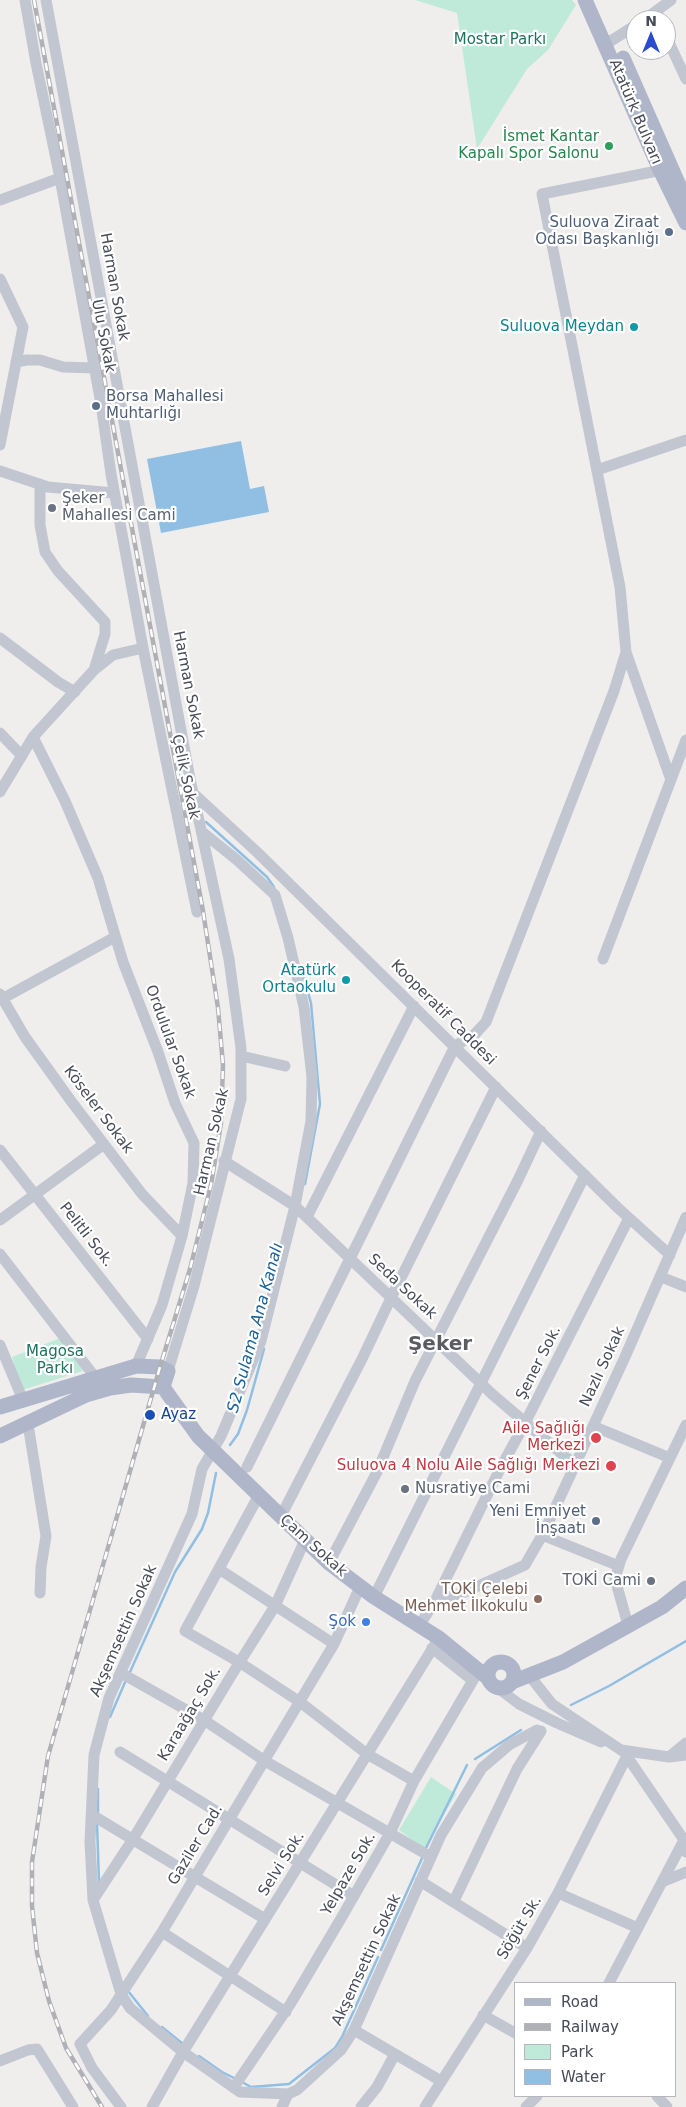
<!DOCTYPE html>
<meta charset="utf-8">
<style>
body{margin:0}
#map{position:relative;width:686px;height:2107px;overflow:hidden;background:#efeeed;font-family:"DejaVu Sans",sans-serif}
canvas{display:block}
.legend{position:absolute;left:514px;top:1982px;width:162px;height:115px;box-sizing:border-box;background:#fff;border:1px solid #b5b7bc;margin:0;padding:6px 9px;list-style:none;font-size:15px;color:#474c58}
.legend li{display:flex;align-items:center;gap:10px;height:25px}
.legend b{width:25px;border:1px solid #b5b7bc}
.north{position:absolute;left:626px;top:10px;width:50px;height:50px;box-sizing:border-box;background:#fff;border:1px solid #b5b7bc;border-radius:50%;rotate:0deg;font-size:14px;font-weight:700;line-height:20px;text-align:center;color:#474c58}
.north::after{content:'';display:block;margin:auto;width:18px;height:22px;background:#2a4ccc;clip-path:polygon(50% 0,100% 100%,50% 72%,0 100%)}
</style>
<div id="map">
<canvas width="686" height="2107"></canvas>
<ul class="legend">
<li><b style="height:6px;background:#afb6c9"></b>Road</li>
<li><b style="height:6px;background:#b0b1b7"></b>Railway</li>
<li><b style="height:14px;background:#bfead9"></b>Park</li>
<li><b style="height:14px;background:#90bfe3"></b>Water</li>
</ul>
<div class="north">N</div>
</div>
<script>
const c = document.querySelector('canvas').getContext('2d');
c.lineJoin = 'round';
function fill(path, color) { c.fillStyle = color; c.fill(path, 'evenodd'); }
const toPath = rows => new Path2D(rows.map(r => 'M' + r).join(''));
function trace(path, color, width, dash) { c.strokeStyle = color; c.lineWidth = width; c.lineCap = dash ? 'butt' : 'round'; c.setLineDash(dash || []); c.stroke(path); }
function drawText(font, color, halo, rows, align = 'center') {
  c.font = font + ' "DejaVu Sans",sans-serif'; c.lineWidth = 4.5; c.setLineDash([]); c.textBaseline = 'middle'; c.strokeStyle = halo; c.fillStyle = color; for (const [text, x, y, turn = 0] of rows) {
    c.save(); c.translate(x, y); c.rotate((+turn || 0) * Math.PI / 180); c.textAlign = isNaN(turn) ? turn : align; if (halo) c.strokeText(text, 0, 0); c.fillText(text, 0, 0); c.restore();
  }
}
const green = toPath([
 [415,0,572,0,576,5,548,50,527,69,477,149,457,13],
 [63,1337,83,1371,22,1390,12,1357],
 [431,1777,456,1794,424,1849,399,1830]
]);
const water = toPath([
 [241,441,250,489,264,486,269,512,161,533,147,459]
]);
const stream = toPath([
 [206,822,267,877,274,887],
 [300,965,311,1003,320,1104,305,1184],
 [230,1445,238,1434,247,1410,264,1349],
 [130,1672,175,1572,202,1529,208,1513,216,1473],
 [571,1705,609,1686,686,1641],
 [110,1717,126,1680],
 [475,1759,521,1730],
 [98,1812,98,1789],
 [97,1823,99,1882],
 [426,1848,467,1765],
 [381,1950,423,1856],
 [128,1991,148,2016],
 [162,2027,183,2044],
 [199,2056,222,2072,236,2079],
 [242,2082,251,2087,289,2084,335,2048,342,2037,378,1957]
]);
const minor = toPath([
 [25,0,36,63,60,178,101,404,111,474,143,648,197,912],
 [46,0,190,779,229,959,241,1048,241,1099,194,1286,168,1371],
 [644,20,671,0],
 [666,36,686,79],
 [606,44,636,25],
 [0,200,60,178],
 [0,279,23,327,0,445],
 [16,362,27,360,40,360,63,367,94,368],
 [597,470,686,440],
 [0,471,48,487,114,493],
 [40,484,40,525,45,552,58,571,105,622,105,634,94,670],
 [0,638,58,682,75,692],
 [626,652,671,780],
 [0,733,22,756],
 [33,737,65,801,98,878,123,962,158,1052,175,1103,194,1143,193,1183,182,1236,162,1305,136,1366],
 [0,792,33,737,94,670,113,655,143,648],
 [193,793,258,853,618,1208,670,1255],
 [201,831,237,860,275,895,288,938,304,1007,312,1077,311,1121,295,1206,261,1341,221,1436,202,1469,192,1514,109,1698,94,1755,90,1842,93,1900,121,1994,130,2008,183,2052,240,2092,288,2094,297,2090,341,2050,354,2030,441,1835,482,1768,509,1745,537,1730],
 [603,959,686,740],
 [0,994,25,1037,71,1101,142,1194,182,1236],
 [0,1000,115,937],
 [241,1056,285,1066],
 [0,1150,148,1339],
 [224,1161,295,1206,492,1394,575,1465],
 [307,1217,414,1006],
 [0,1220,104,1144],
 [0,1254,95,1377],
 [661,1277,686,1287],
 [0,1345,23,1400],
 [28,1424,46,1536,41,1567,40,1593],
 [593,1426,670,1458],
 [247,1467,455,1046,475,1034,486,1022,614,691,626,652,620,587,542,194,667,169],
 [259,1495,185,1631,239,1662,300,1702,367,1754,414,1781],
 [281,1516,362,1359,391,1298,496,1087],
 [542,1535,619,1566],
 [329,1563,377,1472,415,1381,518,1180,541,1131],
 [219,1569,334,1644],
 [374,1597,585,1175],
 [435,1601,500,1469,525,1423,629,1218],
 [628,1625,615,1579,621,1559,686,1425],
 [419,1626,435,1601,465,1592,525,1565,544,1532,625,1357,686,1217],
 [432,1648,472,1680],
 [121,1673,204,1720,265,1761,431,1857],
 [529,1675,552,1704,624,1752,684,1840,686,1852],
 [498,1688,519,1704,557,1723,601,1742],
 [621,1750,669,1757,686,1755],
 [120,1752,354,1896],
 [669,1757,686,1743],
 [92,1815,265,1919],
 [420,1881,527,1948],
 [662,1882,686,1872],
 [558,1893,638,1928],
 [93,1900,133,1839,231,1676,275,1606,305,1540],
 [454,1901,517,1769,541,1731],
 [162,1932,286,2012],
 [609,1983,684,1840,686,1840],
 [483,2015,515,2033],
 [354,2030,441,2081],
 [0,2061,28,2050,37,2049,73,2107],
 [234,2087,291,2003,343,1915,390,1833,414,1781,479,1670],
 [657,2096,667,2107],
 [121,2107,92,2068,80,2044,111,2010,162,1932,334,1644,360,1587],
 [152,2107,183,2052,439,1638],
 [282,2107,288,2094],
 [361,2107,377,2087,395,2054],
 [425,2107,527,1948,558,1893,627,1756],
 [526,2107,537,2096]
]);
const major = toPath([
 [585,0,660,170,686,223],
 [623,58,686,201],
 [163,1387,198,1436,329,1563,374,1597,439,1638,488,1678],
 [0,1407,136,1366,160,1367,168,1371,163,1387],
 [0,1436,86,1395,110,1388,131,1385,163,1387],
 '488 1675a13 13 0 1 1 26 0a13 13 0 1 1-26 0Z',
 [512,1682,563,1662,662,1607,686,1588]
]);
const rail = toPath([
 [34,0,203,911,218,1008,223,1065,221,1123,211,1185,190,1269,160,1367,48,1756,32,1862,32,1906,37,1953,49,2001,66,2048,102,2107]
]);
const markers = [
 [609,146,5,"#2e9e5b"],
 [669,232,5,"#5c6f8a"],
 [634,327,5,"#0f9aa8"],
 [96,406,5,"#5c6f8a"],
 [52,508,5,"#6b7280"],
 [346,980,5,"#0f9aa8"],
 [150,1415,6,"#1a4fb4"],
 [596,1438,6,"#e0444e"],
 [611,1466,6,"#e0444e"],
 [405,1489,5,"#6b7280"],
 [596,1521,5,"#5c6f8a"],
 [651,1581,5,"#6b7280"],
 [538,1599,5,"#8d6e63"],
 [366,1622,5,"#3f7fe0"]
];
const parkNames = [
 ["Mostar Parkı",500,40],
 ["Magosa",55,1352],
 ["Parkı",55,1369]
];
const streetNames = [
 ["Atatürk Bulvarı",635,112,67],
 ["Harman Sokak",114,287,80],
 ["Ulu Sokak",103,336,79],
 ["Harman Sokak",188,685,79],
 ["Çelik Sokak",185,777,78],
 ["Kooperatif Caddesi",443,1013,45],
 ["Ordulular Sokak",170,1042,70],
 ["Köseler Sokak",98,1110,53],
 ["Harman Sokak",212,1142,-77],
 ["Pelitli Sok.",86,1235,52],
 ["Seda Sokak",402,1287,43],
 ["Şener Sok.",539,1363,-63],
 ["Nazlı Sokak",603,1367,-65],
 ["Çam Sokak",313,1546,42],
 ["Akşemsettin Sokak",124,1631,-66],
 ["Karaağaç Sok.",190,1714,-59],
 ["Gaziler Cad.",196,1845,-59],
 ["Selvi Sok.",282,1864,-58],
 ["Yelpaze Sok.",349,1874,-60],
 ["Söğüt Sk.",520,1928,-59],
 ["Akşemsettin Sokak",367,1960,-65]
];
const leisureNames = [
 ["İsmet Kantar",599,137],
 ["Kapalı Spor Salonu",599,154]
];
const serviceNames = [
 ["Suluova Ziraat",659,223],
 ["Odası Başkanlığı",659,240],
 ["Borsa Mahallesi",106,397,"left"],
 ["Muhtarlığı",106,414,"left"],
 ["Yeni Emniyet",586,1512],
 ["İnşaatı",586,1529]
];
const cultureNames = [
 ["Suluova Meydan",624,327],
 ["Atatürk",336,971],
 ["Ortaokulu",336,988]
];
const worshipNames = [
 ["Şeker",62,499],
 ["Mahallesi Cami",62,516],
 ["Nusratiye Cami",415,1489],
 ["TOKİ Cami",641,1581,"right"]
];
const transitNames = [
 ["Ayaz",161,1415]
];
const healthNames = [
 ["Aile Sağlığı",585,1429],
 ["Merkezi",585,1446],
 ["Suluova 4 Nolu Aile Sağlığı Merkezi",600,1466]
];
const educationNames = [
 ["TOKİ Çelebi",528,1590],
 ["Mehmet İlkokulu",528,1607]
];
const shopNames = [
 ["Şok",356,1622]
];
const waterNames = [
 ["S2 Sulama Ana Kanalı",256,1328,-75]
];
const districtNames = [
 ["Şeker",440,1345]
];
fill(green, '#bfead9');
fill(water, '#90bfe3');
trace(stream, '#90bfe3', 2.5);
trace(minor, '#c2c6d1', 11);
trace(major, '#afb6c9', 15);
trace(rail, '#b0b1b7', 4.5);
trace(rail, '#fff', 2.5, [8]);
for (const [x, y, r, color] of markers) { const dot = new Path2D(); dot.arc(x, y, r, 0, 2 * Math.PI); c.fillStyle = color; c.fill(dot); trace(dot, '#fff', 2); }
drawText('15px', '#1f725c', '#fff', parkNames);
drawText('15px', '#474c58', '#fff', streetNames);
drawText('15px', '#27864d', '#fff', leisureNames, 'right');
drawText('15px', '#4e5e75', '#fff', serviceNames, 'right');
drawText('15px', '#0d838f', '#fff', cultureNames, 'right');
drawText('15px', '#5b616d', '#fff', worshipNames, 'left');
drawText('15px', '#164399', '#fff', transitNames, 'left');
drawText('15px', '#be3a42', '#fff', healthNames, 'right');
drawText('15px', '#785e54', '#fff', educationNames, 'right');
drawText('15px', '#366cbe', '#fff', shopNames, 'right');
drawText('italic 16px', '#1a6199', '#fff', waterNames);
drawText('bold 20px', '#5a5c61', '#fff', districtNames);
</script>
